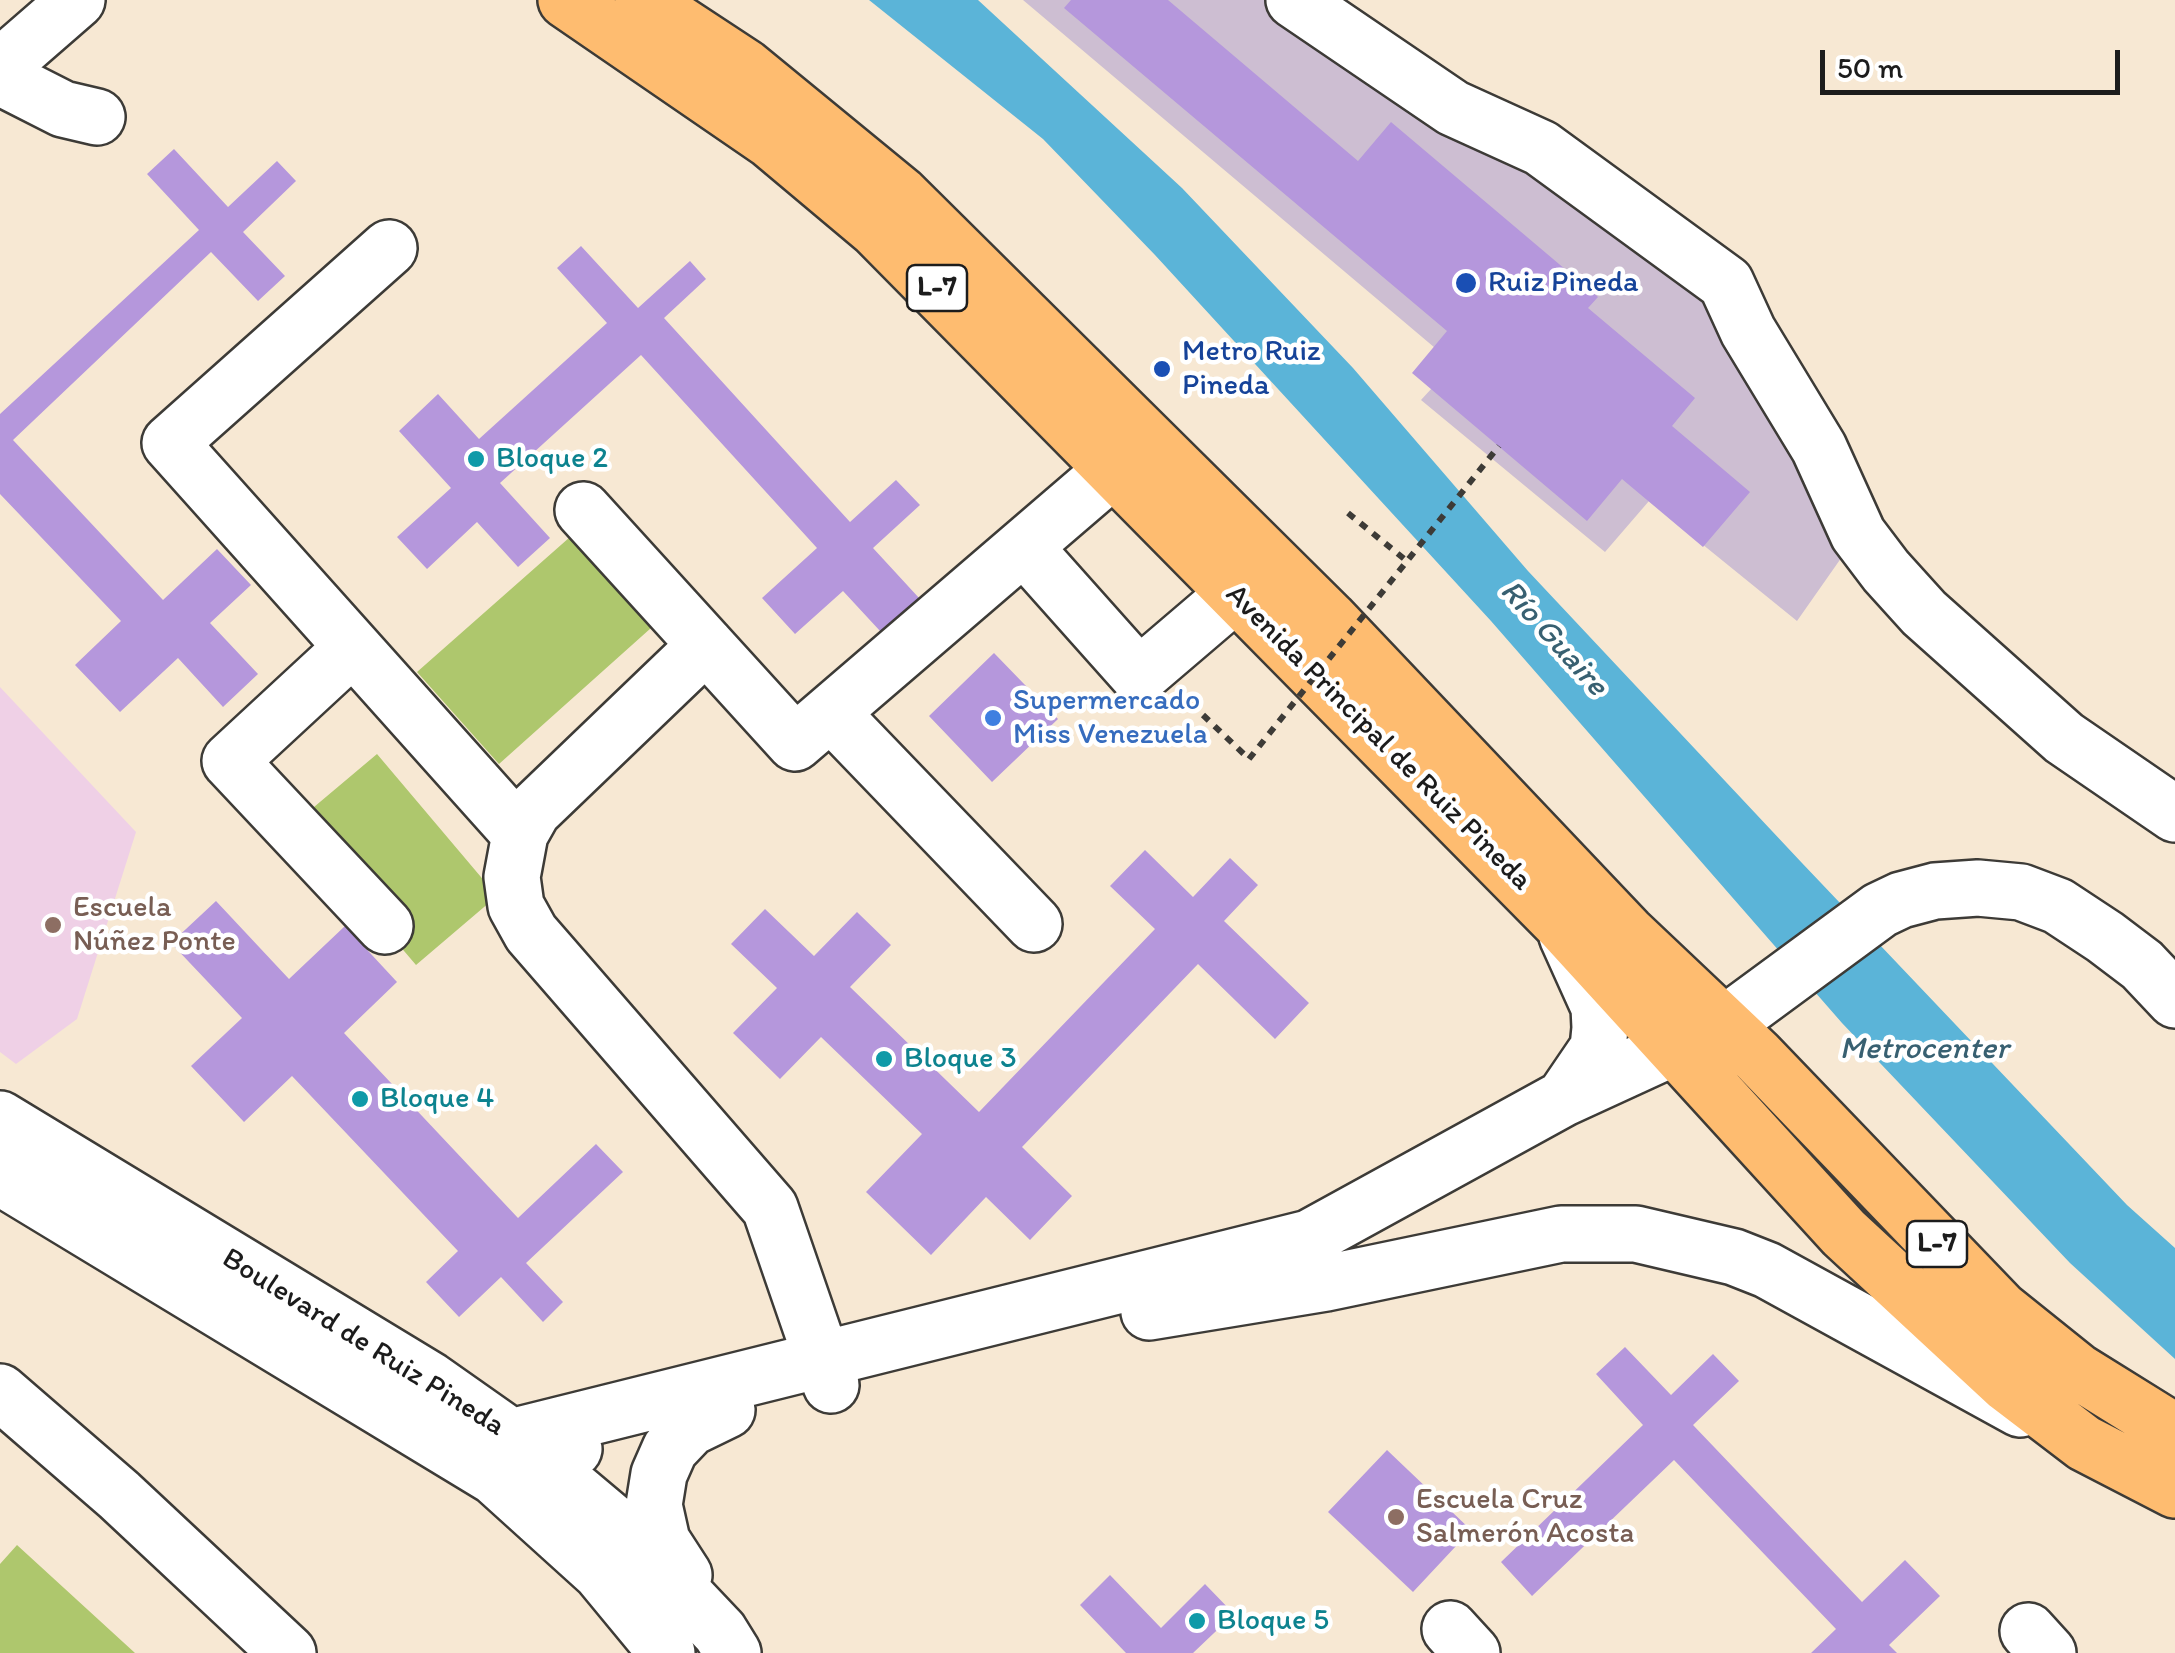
<!DOCTYPE html>
<meta charset="utf-8">
<style>
body{margin:0}
#map{position:relative;width:2175px;height:1653px;overflow:hidden;background:#f7e8d3;font-family:Itim,sans-serif}
canvas{display:block}
.scale{position:absolute;left:1820px;top:50px;width:300px;height:45px;box-sizing:border-box;border:5px solid #1c1c1c;border-top:0;padding-left:12px;font-size:30px;line-height:35px;white-space:nowrap;color:#1c1c1c;-webkit-text-stroke:8px #fff;paint-order:stroke}
</style>
<div id="map">
<canvas width="2175" height="1653"></canvas>
<div class="scale">50 m</div>
</div>
<script>
const c = document.querySelector('canvas').getContext('2d');
c.lineJoin = 'round';
function fill(path, color) { c.fillStyle = color; c.fill(path, 'evenodd'); }
const toPath = rows => new Path2D(rows.map(r => 'M' + r).join(''));
function trace(path, color, width, dash) { c.strokeStyle = color; c.lineWidth = width; c.lineCap = dash ? 'butt' : 'round'; c.setLineDash(dash || []); c.stroke(path); }
function drawText(font, color, halo, rows, align = 'center') {
  c.font = font + ' Itim,sans-serif'; c.lineWidth = 9; c.setLineDash([]); c.textBaseline = 'middle'; c.strokeStyle = halo; c.fillStyle = color; for (const [text, x, y, turn = 0] of rows) {
    c.save(); c.translate(x, y); c.rotate((+turn || 0) * Math.PI / 180); c.textAlign = isNaN(turn) ? turn : align; if (halo) c.strokeText(text, 0, 0); c.fillText(text, 0, 0); c.restore();
  }
}
const built = toPath([
 [0,687,136,832,77,1019,16,1064,0,1052]
]);
const industrial = toPath([
 [1023,0,1294,0,1748,331,1858,534,1797,621,1649,501,1605,552,1421,400,1454,364]
]);
const green = toPath([
 [570,537,651,628,499,764,417,672],
 [377,754,497,896,416,965,295,823],
 [17,1545,135,1653,0,1653,0,1564]
]);
const water = toPath([
 [869,0,978,0,1182,188,1353,368,1528,571,1802,863,2127,1205,2175,1248,2175,1359,2070,1263,1842,1023,1491,621,1155,255,1043,139]
]);
const building = toPath([
 [1071,0,1168,0,1358,161,1391,122,1598,297,1588,308,1695,398,1672,426,1750,492,1703,547,1622,479,1587,521,1412,373,1447,331,1064,8],
 [174,149,228,207,277,161,296,181,243,232,285,276,258,301,211,252,13,440,163,600,217,549,251,585,210,623,258,674,223,707,178,658,120,712,75,665,121,621,0,494,0,414,199,230,147,174],
 [581,246,638,308,690,261,706,279,664,318,850,522,896,480,920,505,873,548,931,611,893,645,843,591,795,634,762,598,817,548,641,355,500,483,550,538,518,567,477,522,427,569,397,537,451,488,399,431,438,394,479,439,607,323,557,268],
 [994,653,1058,719,992,782,929,716],
 [1145,850,1193,897,1230,858,1258,885,1224,921,1309,1003,1275,1039,1198,964,1022,1147,1072,1196,1030,1240,986,1197,931,1255,866,1192,922,1134,821,1037,780,1079,733,1033,777,988,731,944,765,909,814,956,857,912,891,945,850,987,979,1112,1155,929,1110,886],
 [216,901,289,979,345,926,397,982,344,1033,518,1218,596,1144,623,1172,526,1263,563,1302,543,1322,501,1277,459,1317,426,1282,458,1251,292,1076,244,1122,191,1066,242,1018,171,943],
 [1625,1347,1671,1395,1713,1354,1739,1381,1693,1425,1862,1602,1905,1560,1940,1596,1889,1645,1897,1653,1811,1653,1836,1629,1674,1460,1532,1596,1501,1562,1643,1425,1596,1374],
 [1387,1450,1471,1530,1413,1592,1328,1512],
 [1110,1575,1161,1628,1205,1584,1234,1614,1193,1653,1126,1653,1080,1605]
]);
const path = toPath([
 [1348,513,1408,562],
 [1203,715,1249,759]
]);
const minor = toPath([
 [1294,0,1453,108,1541,148,1726,283,1748,331,1819,448,1858,534,1886,571,1924,613,2064,738,2175,814],
 [0,67,77,0],
 [0,77,63,109,97,117],
 [389,248,170,443,520,834],
 [583,510,795,743,1114,469],
 [1024,547,1139,676,1235,594],
 [706,645,533,811,520,834,512,877,516,906,531,933,770,1208,831,1385],
 [351,649,230,761,385,926],
 [831,713,1034,924],
 [1564,1098,1598,1048,1600,1028,1599,1007,1567,936],
 [0,1119,430,1380,511,1437,630,1537,720,1632,733,1653],
 [0,1177,495,1477,600,1572,667,1653],
 [1149,1312,1326,1283,1561,1234,1636,1234,1734,1257,1767,1270,2020,1409],
 [0,1392,119,1495,288,1653],
 [511,1437,1309,1238,1564,1098,1725,1024,1880,910,1901,900,1935,891,1978,888,2021,892,2058,906,2105,937,2142,965,2175,1000],
 [495,1477,538,1458,574,1449],
 [684,1575,662,1541,654,1505,659,1474,670,1449,690,1428,727,1410],
 [1450,1629,1472,1653],
 [2028,1631,2048,1653]
]);
const major = toPath([
 [566,0,770,140,876,229,1562,924,1844,1233,2008,1385,2084,1443,2175,1490],
 [643,0,745,67,901,195,1329,619,1627,933,1757,1056,2001,1310,2077,1371,2175,1432]
]);
const pathBridge = toPath([
 [1249,759,1499,446]
]);
const markers = [
 [1466,283,12,"#1a4fb4"],
 [1162,369,10,"#1a4fb4"],
 [476,459,10,"#0f9aa8"],
 [993,718,10,"#3f7fe0"],
 [53,925,10,"#8d6e63"],
 [884,1059,10,"#0f9aa8"],
 [360,1099,10,"#0f9aa8"],
 [1396,1517,10,"#8d6e63"],
 [1197,1621,10,"#0f9aa8"]
];
const shields = [
 [937,288,60],
 [1937,1244,60]
];
const shieldNames = [
 ["L-7",937,288],
 ["L-7",1937,1244]
];
const transitNames = [
 ["Ruiz Pineda",1488,283],
 ["Metro Ruiz",1182,352],
 ["Pineda",1182,386]
];
const cultureNames = [
 ["Bloque 2",496,459],
 ["Bloque 3",904,1059],
 ["Bloque 4",380,1099],
 ["Bloque 5",1217,1621]
];
const shopNames = [
 ["Supermercado",1013,701],
 ["Miss Venezuela",1013,735]
];
const streetNames = [
 ["Avenida Principal de Ruiz Pineda",1378,738,45],
 ["Boulevard de Ruiz Pineda",363,1343,32]
];
const educationNames = [
 ["Escuela",73,908],
 ["Núñez Ponte",73,942],
 ["Escuela Cruz",1416,1500],
 ["Salmerón Acosta",1416,1534]
];
const waterNames = [
 ["Río Guaire",1553,639,48],
 ["Metrocenter",1924,1050]
];
fill(built, '#efd0e6');
fill(industrial, '#cdbed2');
fill(green, '#aec76d');
fill(water, '#5bb4d8');
fill(building, '#b597dc');
trace(minor, '#3d3b37', 60);
trace(major, '#3d3b37', 60);
trace(path, '#3d3b37', 6, [8, 8]);
trace(minor, '#fff', 55);
trace(major, '#febc70', 55);
trace(pathBridge, '#3d3b37', 6, [8, 8]);
for (const [x, y, r, color] of markers) { const dot = new Path2D(); dot.arc(x, y, r, 0, 2 * Math.PI); c.fillStyle = color; c.fill(dot); trace(dot, '#fff', 4); }
for (const [x, y, w] of shields) { const box = new Path2D(); box.roundRect(x - w / 2, y - 23, w, 46, 8); c.fillStyle = '#fff'; c.fill(box); trace(box, '#1c1c1c', 2.5); }
drawText('bold 28px', '#1c1c1c', null, shieldNames);
drawText('30px', '#164399', '#fff', transitNames, 'left');
drawText('30px', '#0d838f', '#fff', cultureNames, 'left');
drawText('30px', '#366cbe', '#fff', shopNames, 'left');
drawText('30px', '#1c1c1c', '#fff', streetNames);
drawText('30px', '#785e54', '#fff', educationNames, 'left');
drawText('italic 32px', '#386071', '#fff', waterNames);
</script>
